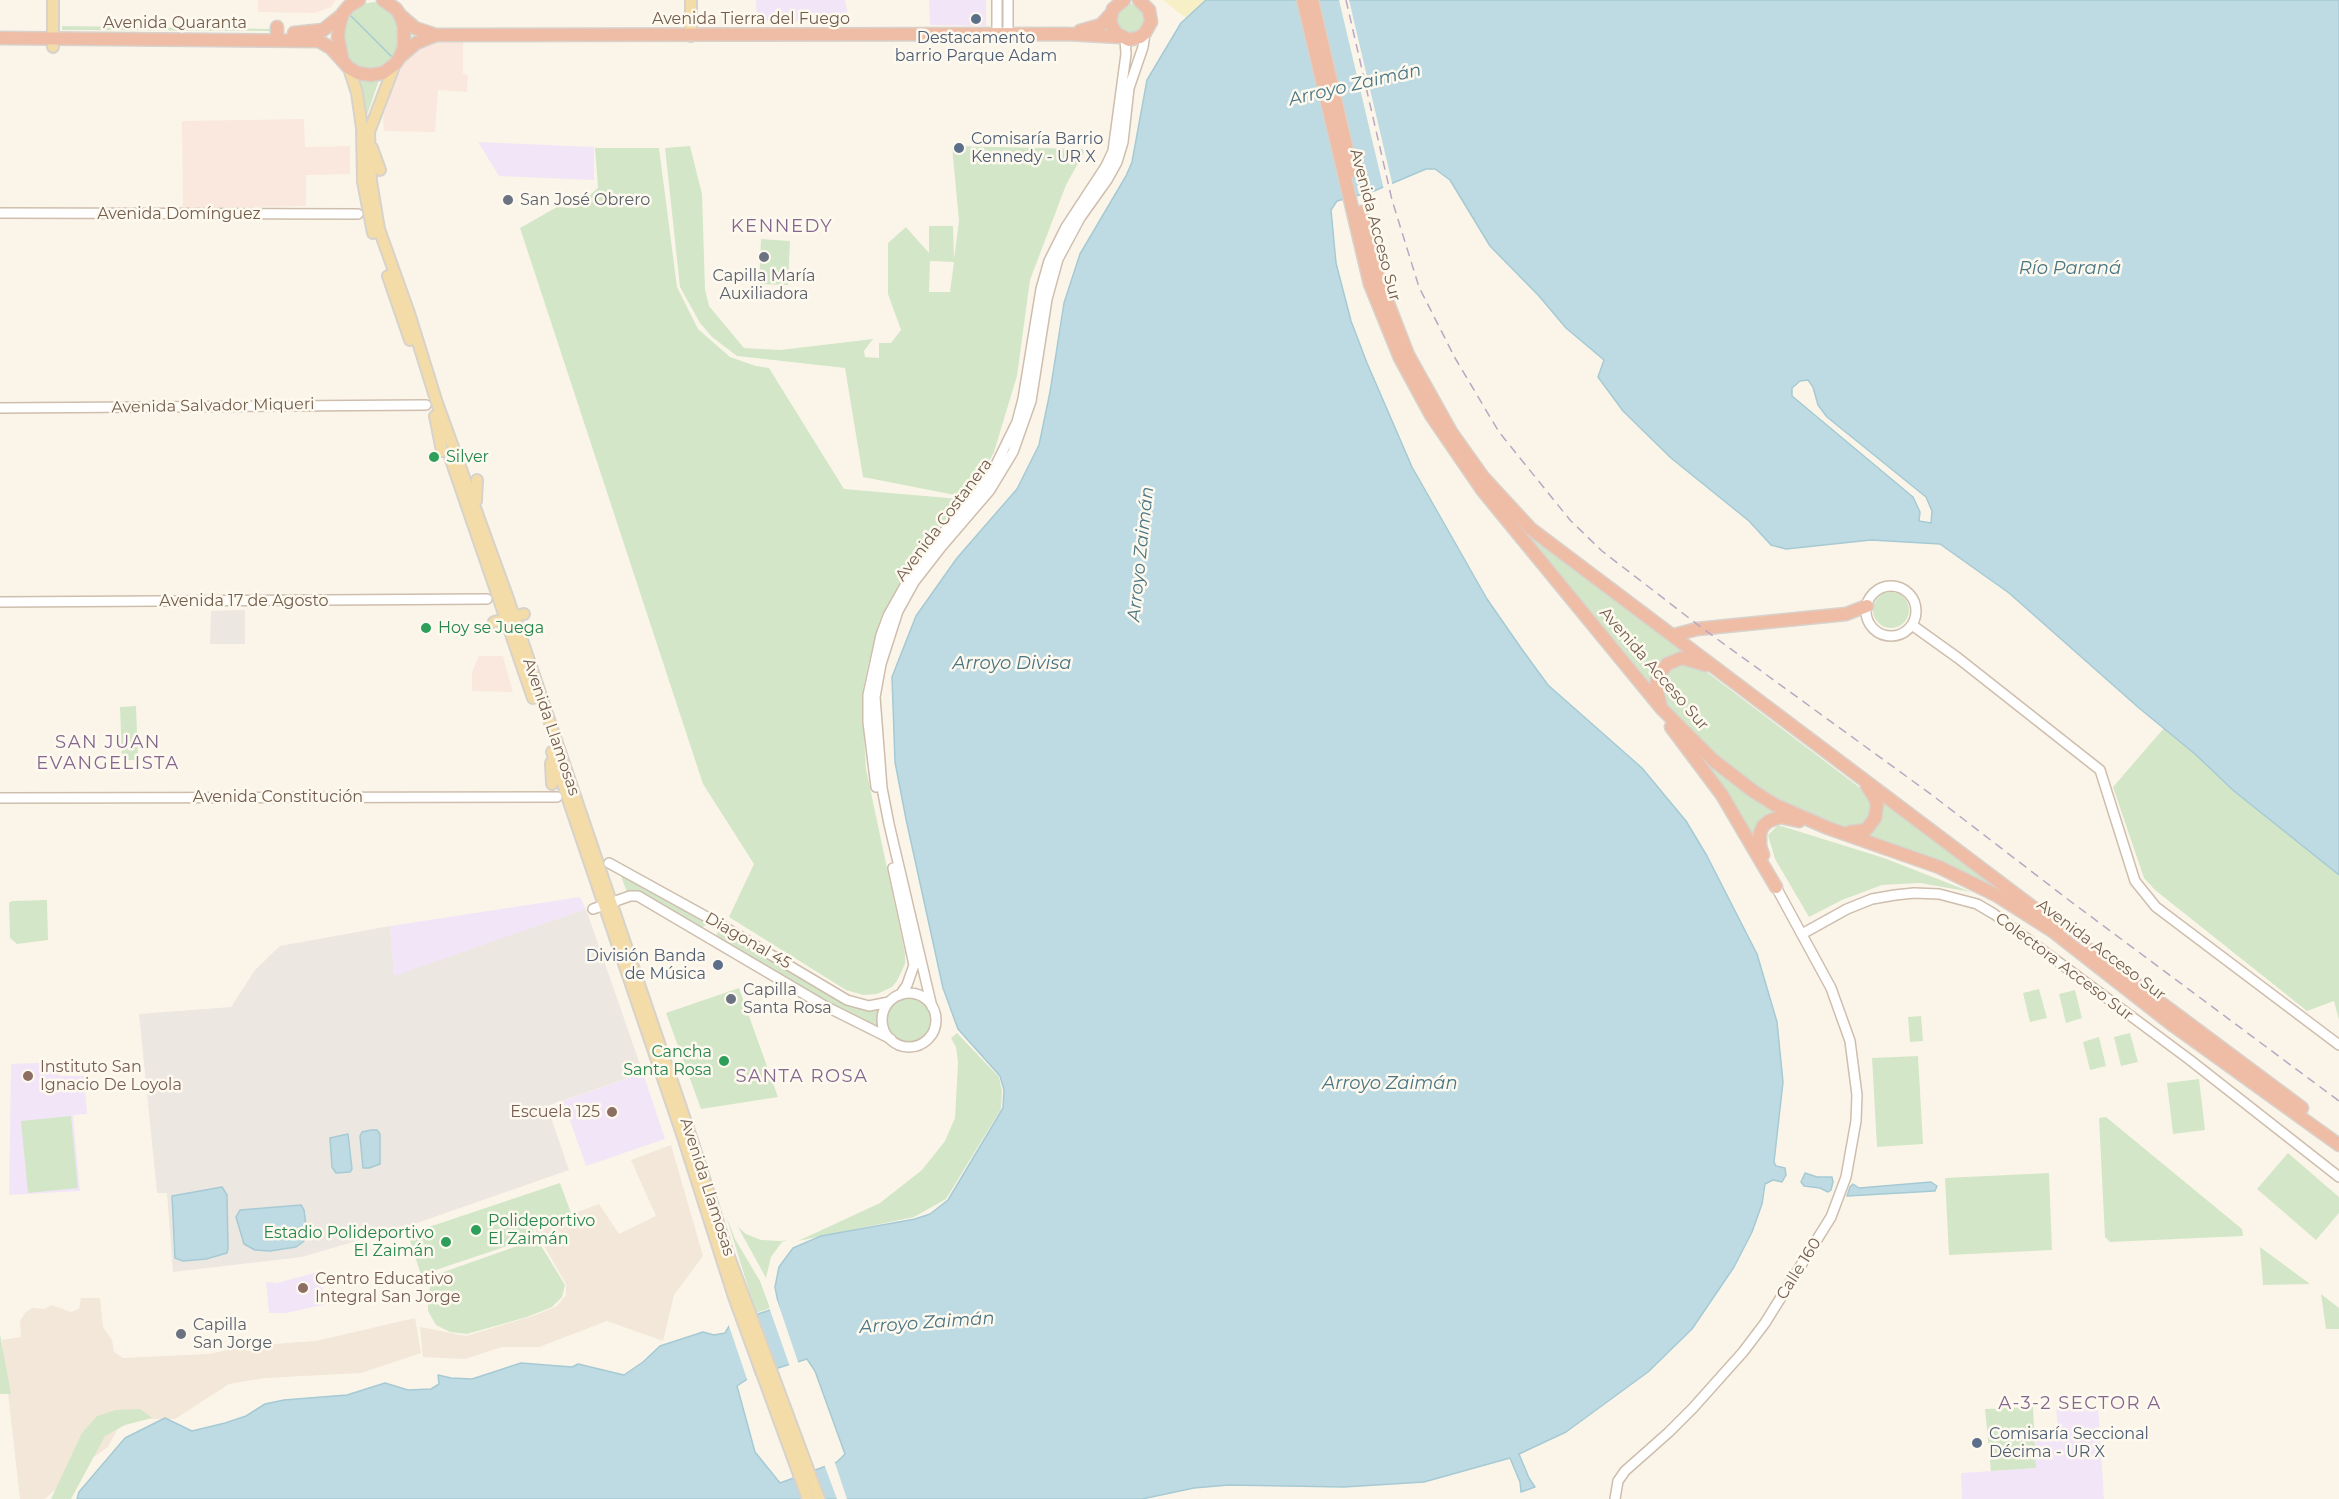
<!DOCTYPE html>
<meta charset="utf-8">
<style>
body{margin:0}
canvas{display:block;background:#fbf5e9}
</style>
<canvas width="2339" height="1499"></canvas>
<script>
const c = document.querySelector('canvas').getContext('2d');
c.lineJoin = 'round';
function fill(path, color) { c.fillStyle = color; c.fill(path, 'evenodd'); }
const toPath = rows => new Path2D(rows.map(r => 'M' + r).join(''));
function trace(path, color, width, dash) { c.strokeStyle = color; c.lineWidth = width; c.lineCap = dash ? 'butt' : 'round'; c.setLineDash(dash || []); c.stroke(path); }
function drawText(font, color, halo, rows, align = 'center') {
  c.font = font + ' Montserrat,sans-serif'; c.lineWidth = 5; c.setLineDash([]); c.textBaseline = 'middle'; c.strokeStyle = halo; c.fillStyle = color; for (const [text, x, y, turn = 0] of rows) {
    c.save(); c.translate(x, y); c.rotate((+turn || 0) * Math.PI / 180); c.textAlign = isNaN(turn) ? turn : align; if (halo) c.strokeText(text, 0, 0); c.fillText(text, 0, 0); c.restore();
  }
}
const residential = toPath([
 [671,1145,703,1256,674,1295,663,1341,607,1321,539,1347,502,1347,465,1359,423,1357,420,1327,466,1336,536,1315,557,1306,566,1295,566,1284,534,1228,599,1204,619,1234,656,1216,631,1160],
 [81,1298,100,1298,103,1327,112,1340,114,1352,123,1358,209,1354,245,1346,316,1341,415,1318,421,1353,361,1373,265,1378,229,1384,175,1419,123,1419,108,1447,84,1464,45,1499,20,1499,2,1340,21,1337,20,1321,25,1313,32,1308,45,1309,51,1305,71,1312,79,1309]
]);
const commercial = toPath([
 [258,0,336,0,331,7,315,13,258,12],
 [436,41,463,42,463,74,468,75,467,92,438,90,435,132,384,131,383,118,390,95,404,62,419,49],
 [304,119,305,147,350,146,350,174,306,175,306,206,183,208,182,121],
 [479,656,503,656,513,692,472,691,472,672]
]);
const industrial = toPath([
 [245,610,245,644,210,644,211,611],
 [586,909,643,1073,547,1106,569,1170,417,1223,302,1257,173,1272,167,1193,157,1193,139,1014,231,1007,255,970,280,946,390,926,394,975]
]);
const education = toPath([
 [756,0,845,0,849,22,757,21],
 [929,0,986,0,986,26,930,25],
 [478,142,594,147,594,180,499,176],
 [580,897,586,909,394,976,390,926],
 [58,1062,60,1076,84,1076,87,1114,73,1115,80,1191,9,1195,11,1064],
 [643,1073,665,1139,586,1166,563,1101],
 [318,1272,327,1304,286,1313,269,1313,266,1282,277,1283],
 [2098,1405,2104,1499,1962,1499,1961,1473,2036,1468,2035,1441,2059,1440,2056,1407]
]);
const green = toPath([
 [374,2,384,4,393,11,398,25,400,43,393,61,376,70,358,67,348,59,342,45,344,26,353,9,362,4],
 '1116 19a15 15 0 1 1 30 0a15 15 0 1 1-30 0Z',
 [62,26,275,29,275,31,62,30],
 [381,74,366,118,355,75],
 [690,146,702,194,705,289,709,306,744,348,780,350,873,339,864,351,865,357,879,358,879,343,891,343,901,330,888,294,888,243,906,227,929,253,929,226,953,226,954,259,959,221,952,146,1086,149,1066,185,1030,280,1017,376,994,452,970,498,863,477,845,368,737,356,712,337,700,323,680,287,665,148],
 [930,261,954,262,950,292,929,292],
 [595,148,659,148,677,287,698,329,730,357,756,366,769,368,844,489,971,500,935,531,911,562,880,620,868,665,863,690,863,716,866,769,905,953,905,964,897,981,892,987,877,994,863,995,846,990,729,917,754,864,703,784,520,228,557,207,575,208,598,188],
 [761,239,790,241,788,285,759,284],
 [1509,514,1694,658,1671,658,1652,693],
 '1873 610a18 18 0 1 1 36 0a18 18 0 1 1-36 0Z',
 [1680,662,1695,663,1859,787,1869,798,1872,806,1872,815,1867,823,1859,827,1843,826,1821,820,1777,799,1727,767,1681,723,1665,703,1660,690,1662,676,1670,666],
 [136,706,138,760,122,760,120,707],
 [2164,728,2195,754,2234,791,2339,875,2339,1020,2334,1001,2307,1011,2155,890,2144,878,2113,787],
 [1690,748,1735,785,1779,813,1759,823,1753,839],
 [1878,796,2034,912,1857,835,1870,832],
 [1778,825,1884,858,1971,892,1920,883,1882,885,1842,900,1809,917,1775,859,1768,835],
 [619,871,705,922,706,925,701,928,628,895],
 [47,900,48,940,17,944,10,938,9,903,12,901],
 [719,930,850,1005,880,1008,879,1020,881,1033,716,936],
 [739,988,778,1097,701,1109,666,1013],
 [2039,989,2047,1018,2030,1022,2023,993],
 [2075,990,2082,1018,2066,1023,2059,994],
 '886 1020a23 23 0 1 1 46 0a23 23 0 1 1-46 0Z',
 [1921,1016,1923,1041,1910,1042,1908,1017],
 [957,1033,999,1077,1002,1091,1001,1109,946,1199,914,1217,798,1241,880,1203,922,1170,945,1141,955,1118,958,1063,956,1047,951,1038],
 [2130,1033,2138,1062,2121,1066,2114,1037],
 [2099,1037,2106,1066,2090,1070,2083,1042],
 [1918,1056,1923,1144,1877,1147,1872,1058],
 [2199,1079,2205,1130,2173,1134,2167,1083],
 [71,1116,78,1188,28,1193,21,1121],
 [2106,1117,2242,1229,2243,1236,2110,1242,2105,1237,2099,1118],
 [2288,1153,2339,1197,2339,1213,2316,1240,2257,1189],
 [2049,1173,2052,1250,1949,1255,1945,1178],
 [560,1183,571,1213,533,1227,534,1237,421,1275,408,1234],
 [726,1216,735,1239,760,1281,770,1308,756,1313],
 [738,1227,746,1234,761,1240,782,1241,788,1239,782,1242,771,1257,766,1278],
 [537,1239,565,1285,562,1297,552,1307,527,1317,467,1334,450,1332,436,1325,428,1311,428,1293,435,1275],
 [2260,1247,2310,1284,2263,1285],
 [2321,1294,2339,1308,2339,1329,2326,1329],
 [0,1334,11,1394,0,1394],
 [2033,1407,2036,1468,1991,1471,1985,1409],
 [140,1409,152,1418,125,1425,105,1436,71,1499,51,1499,82,1433,97,1416,116,1410]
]);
const sand = toPath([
 [1163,0,1207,0,1186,18]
]);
const water = toPath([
 [1206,0,2339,0,2339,875,2234,791,2195,754,2139,708,2009,593,1940,544,1871,540,1786,549,1771,545,1749,521,1671,458,1623,411,1598,377,1604,360,1566,328,1539,296,1490,246,1450,180,1435,169,1426,169,1374,191,1337,201,1331,210,1336,263,1351,321,1367,363,1412,467,1487,599,1521,648,1548,685,1642,768,1686,821,1707,856,1757,954,1777,1022,1783,1082,1774,1162,1776,1166,1785,1168,1786,1175,1782,1182,1773,1180,1765,1184,1762,1204,1752,1232,1734,1267,1692,1329,1648,1372,1566,1432,1519,1454,1529,1478,1535,1487,1521,1492,1520,1482,1510,1458,1424,1482,1344,1487,1229,1485,1194,1488,1142,1499,77,1499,79,1492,125,1438,165,1418,192,1431,225,1423,246,1416,265,1404,284,1400,347,1395,385,1383,408,1390,431,1389,439,1384,438,1375,451,1378,472,1379,521,1363,572,1367,578,1364,624,1375,643,1362,660,1346,703,1332,714,1335,725,1333,731,1323,779,1307,775,1287,779,1267,793,1248,821,1236,915,1219,930,1214,948,1200,1003,1108,1004,1090,1000,1076,958,1029,943,988,906,819,895,762,892,677,916,616,957,558,1017,489,1039,445,1050,392,1064,303,1080,254,1126,176,1132,162,1147,80,1181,23,1206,0],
 [1808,380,1813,387,1818,405,1827,417,1926,497,1932,511,1931,523,1919,521,1920,512,1913,497,1792,396,1792,388,1800,381,1808,380],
 [807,1359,815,1371,845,1454,837,1462,780,1483,755,1452,737,1386,752,1376,807,1359],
 [371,1130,377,1130,380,1134,380,1164,369,1168,363,1168,360,1136,362,1132,371,1130],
 [348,1134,352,1169,350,1172,336,1173,332,1167,330,1138,348,1134],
 [1805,1173,1817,1177,1832,1177,1833,1182,1831,1190,1828,1192,1820,1188,1804,1186,1801,1182,1805,1173],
 [1931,1182,1937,1186,1935,1191,1847,1196,1850,1187,1853,1184,1859,1188,1931,1182],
 [222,1187,227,1195,228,1248,227,1253,206,1259,183,1261,175,1258,172,1196,222,1187],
 [301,1205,304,1210,307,1234,303,1242,296,1247,270,1251,255,1250,244,1244,236,1217,240,1210,301,1205]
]);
const pier = toPath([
 [1339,0,1349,0,1393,187,1384,190],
 [777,1300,799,1365,790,1367,769,1307,776,1305,775,1301],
 [736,1318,756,1378,748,1382,728,1323],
 [834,1460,847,1499,837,1499,824,1464]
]);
const stream = toPath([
 [350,15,392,57]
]);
const secondary = toPath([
 [997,35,997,0],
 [1008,35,1008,0],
 [0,213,358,214],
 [0,408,426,405],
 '1866 611a25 25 0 1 1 50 0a25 25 0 1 1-50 0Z',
 [0,602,487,599],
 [1912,625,1958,658,2100,770,2135,881,2156,907,2339,1045],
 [876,787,868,722,868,695,881,635,888,616,911,575,943,533,972,501,991,475,1017,422,1023,399,1041,289,1049,261,1066,227,1106,166,1113,151,1126,54,1125,39],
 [0,798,557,797],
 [609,863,714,921,847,1000,869,1006,889,1002],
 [893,868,914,965,907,985,900,995],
 [593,909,630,896,638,896,823,1005,891,1039],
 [1802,934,1847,909,1872,899,1895,895,1914,893,1939,894,1977,904,1994,914,2190,1060,2339,1177],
 '882 1020a27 27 0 1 1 54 0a27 27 0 1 1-54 0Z',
 [932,1007,889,824,882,788,875,697,881,664,898,611,914,582,942,546,990,490,1013,452,1031,401,1047,299,1058,259,1080,218,1107,180,1117,162,1123,142,1129,88,1143,47,1145,33],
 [1615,1499,1618,1481,1625,1471,1669,1432,1693,1408,1743,1352,1765,1323,1831,1217,1846,1177,1856,1121,1857,1095,1850,1041,1831,988,1776,887]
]);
const primary = toPath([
 [691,36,691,0],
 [53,47,53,0],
 [395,64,369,132,371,181,379,229,409,313,437,403,507,596,693,1143,728,1254,819,1499],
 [349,68,357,93,362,128,363,182,373,233],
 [372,148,380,170],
 [388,276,410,340],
 [435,416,442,451],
 [450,457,533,698],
 [476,501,477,480],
 [494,622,524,614],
 [552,752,683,1137,734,1297,808,1499],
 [551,763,552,784]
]);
const highway = toPath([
 [1124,0,1113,9,1110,22,1116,33,1129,40,1140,37,1145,33,1151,22,1149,10,1139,0],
 [1303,0,1370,284,1400,358,1431,415,1483,491,1662,709,1713,760,1753,791,1775,805,1828,828,1939,867,1996,895,2054,932,2174,1026,2339,1145],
 [1312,0,1352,171],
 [400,15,415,28,436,35,1067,34,1121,37],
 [277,27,277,33],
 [1080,31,1101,25,1110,15],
 [294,33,323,30,342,15],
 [0,38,319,41,331,48,349,68,358,73,371,75,383,73,395,64,400,57,404,47,404,26,400,15,396,9,383,0],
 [401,56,416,43,436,35],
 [342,58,338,38,339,26,343,13,349,6,359,0],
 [1361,212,1379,280,1408,355,1451,432,1483,477,1531,529,2059,927],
 [1674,635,1697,629,1846,614,1867,606],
 [1660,703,1656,688,1657,678,1667,664,1682,658,1706,665],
 [1671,727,1722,795,1776,887],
 [1850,832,1866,830,1875,818,1877,805,1875,798,1867,786],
 [1763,855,1760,846,1760,833,1763,826,1769,821,1780,817,1799,821],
 [2090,950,2302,1108]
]);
const rail = toPath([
 [1346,0,1392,200,1419,287,1455,358,1499,432,1570,520,1602,551,1702,628,1932,795,2070,901,2339,1101]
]);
const markers = [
 [976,19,6,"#5c6f8a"],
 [959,148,6,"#5c6f8a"],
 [508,200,6,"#6b7280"],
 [764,257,6,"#6b7280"],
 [434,457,6,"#2e9e5b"],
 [426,628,6,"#2e9e5b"],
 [718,965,6,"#5c6f8a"],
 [731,999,6,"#6b7280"],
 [724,1061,6,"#2e9e5b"],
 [28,1076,6,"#8d6e63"],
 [612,1112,6,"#8d6e63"],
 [476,1230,6,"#2e9e5b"],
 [446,1242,6,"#2e9e5b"],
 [303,1288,6,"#8d6e63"],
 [181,1334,6,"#6b7280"],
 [1977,1443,6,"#5c6f8a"]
];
const streetNames = [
 ["Avenida Tierra del Fuego",751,19],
 ["Avenida Quaranta",175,23],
 ["Avenida Domínguez",179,214],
 ["Avenida Acceso Sur",1375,225,75],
 ["Avenida Salvador Miqueri",213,406,-1],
 ["Avenida Costanera",944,520,-53],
 ["Avenida 17 de Agosto",244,601],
 ["Avenida Acceso Sur",1654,669,49],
 ["Avenida Llamosas",551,727,71],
 ["Avenida Constitución",278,797],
 ["Diagonal 45",748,941,30],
 ["Avenida Acceso Sur",2101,950,37],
 ["Colectora Acceso Sur",2064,967,37],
 ["Avenida Llamosas",707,1187,72],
 ["Calle 160",1799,1269,-58]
];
const serviceNames = [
 ["Destacamento",976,38,"center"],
 ["barrio Parque Adam",976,56,"center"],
 ["Comisaría Barrio",971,139],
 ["Kennedy - UR X",971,157],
 ["División Banda",706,956,"right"],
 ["de Música",706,974,"right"],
 ["Comisaría Seccional",1989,1434],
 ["Décima - UR X",1989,1452]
];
const worshipNames = [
 ["San José Obrero",520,200],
 ["Capilla María",764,276,"center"],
 ["Auxiliadora",764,294,"center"],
 ["Capilla",743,990],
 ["Santa Rosa",743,1008],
 ["Capilla",193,1325],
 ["San Jorge",193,1343]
];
const leisureNames = [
 ["Silver",446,457],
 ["Hoy se Juega",438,628],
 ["Cancha",712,1052,"right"],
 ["Santa Rosa",712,1070,"right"],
 ["Polideportivo",488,1221],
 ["El Zaimán",488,1239],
 ["Estadio Polideportivo",434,1233,"right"],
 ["El Zaimán",434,1251,"right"]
];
const educationNames = [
 ["Instituto San",40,1067],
 ["Ignacio De Loyola",40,1085],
 ["Escuela 125",600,1112,"right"],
 ["Centro Educativo",315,1279],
 ["Integral San Jorge",315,1297]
];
const waterNames = [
 ["Arroyo Zaimán",1355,85,-13],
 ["Río Paraná",2070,269],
 ["Arroyo Zaimán",1141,554,-84],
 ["Arroyo Divisa",1012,664],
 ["Arroyo Zaimán",1390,1084],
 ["Arroyo Zaimán",927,1323,-4]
];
const neighbourhoodNames = [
 ["KENNEDY",782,227],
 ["SAN JUAN",108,743],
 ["EVANGELISTA",108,764],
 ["SANTA ROSA",802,1077],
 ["A-3-2 SECTOR A",2080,1404]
];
fill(residential, '#f2e7d8');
fill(commercial, '#fae8de');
fill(industrial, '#ece7e1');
fill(education, '#f2e5f7');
fill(green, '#d3e7c8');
fill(sand, '#f7efc6');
fill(water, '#bedbe3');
trace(water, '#a6cad4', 1.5);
fill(pier, '#fbf5e9');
trace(stream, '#a6cad4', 1.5);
trace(secondary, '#cebead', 12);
trace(primary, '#d8d2cd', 14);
trace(highway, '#d8d2cd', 15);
trace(secondary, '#fff', 9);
trace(primary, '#f3dca7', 10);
trace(highway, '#efbda5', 12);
trace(rail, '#b9a7c4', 1.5, [9, 6]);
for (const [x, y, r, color] of markers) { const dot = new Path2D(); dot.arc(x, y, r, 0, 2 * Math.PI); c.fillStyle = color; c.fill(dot); trace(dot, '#fef9ef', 2); }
drawText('16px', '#735e4e', '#fef9ef', streetNames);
drawText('16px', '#4e5e75', '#fef9ef', serviceNames, 'left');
drawText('16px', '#5b616d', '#fef9ef', worshipNames, 'left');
drawText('16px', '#27864d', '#fef9ef', leisureNames, 'left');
drawText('16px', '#785e54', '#fef9ef', educationNames, 'left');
drawText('italic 18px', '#4a7684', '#fef9ef', waterNames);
c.letterSpacing = '1.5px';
drawText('18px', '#84668e', '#fef9ef', neighbourhoodNames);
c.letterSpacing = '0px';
</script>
